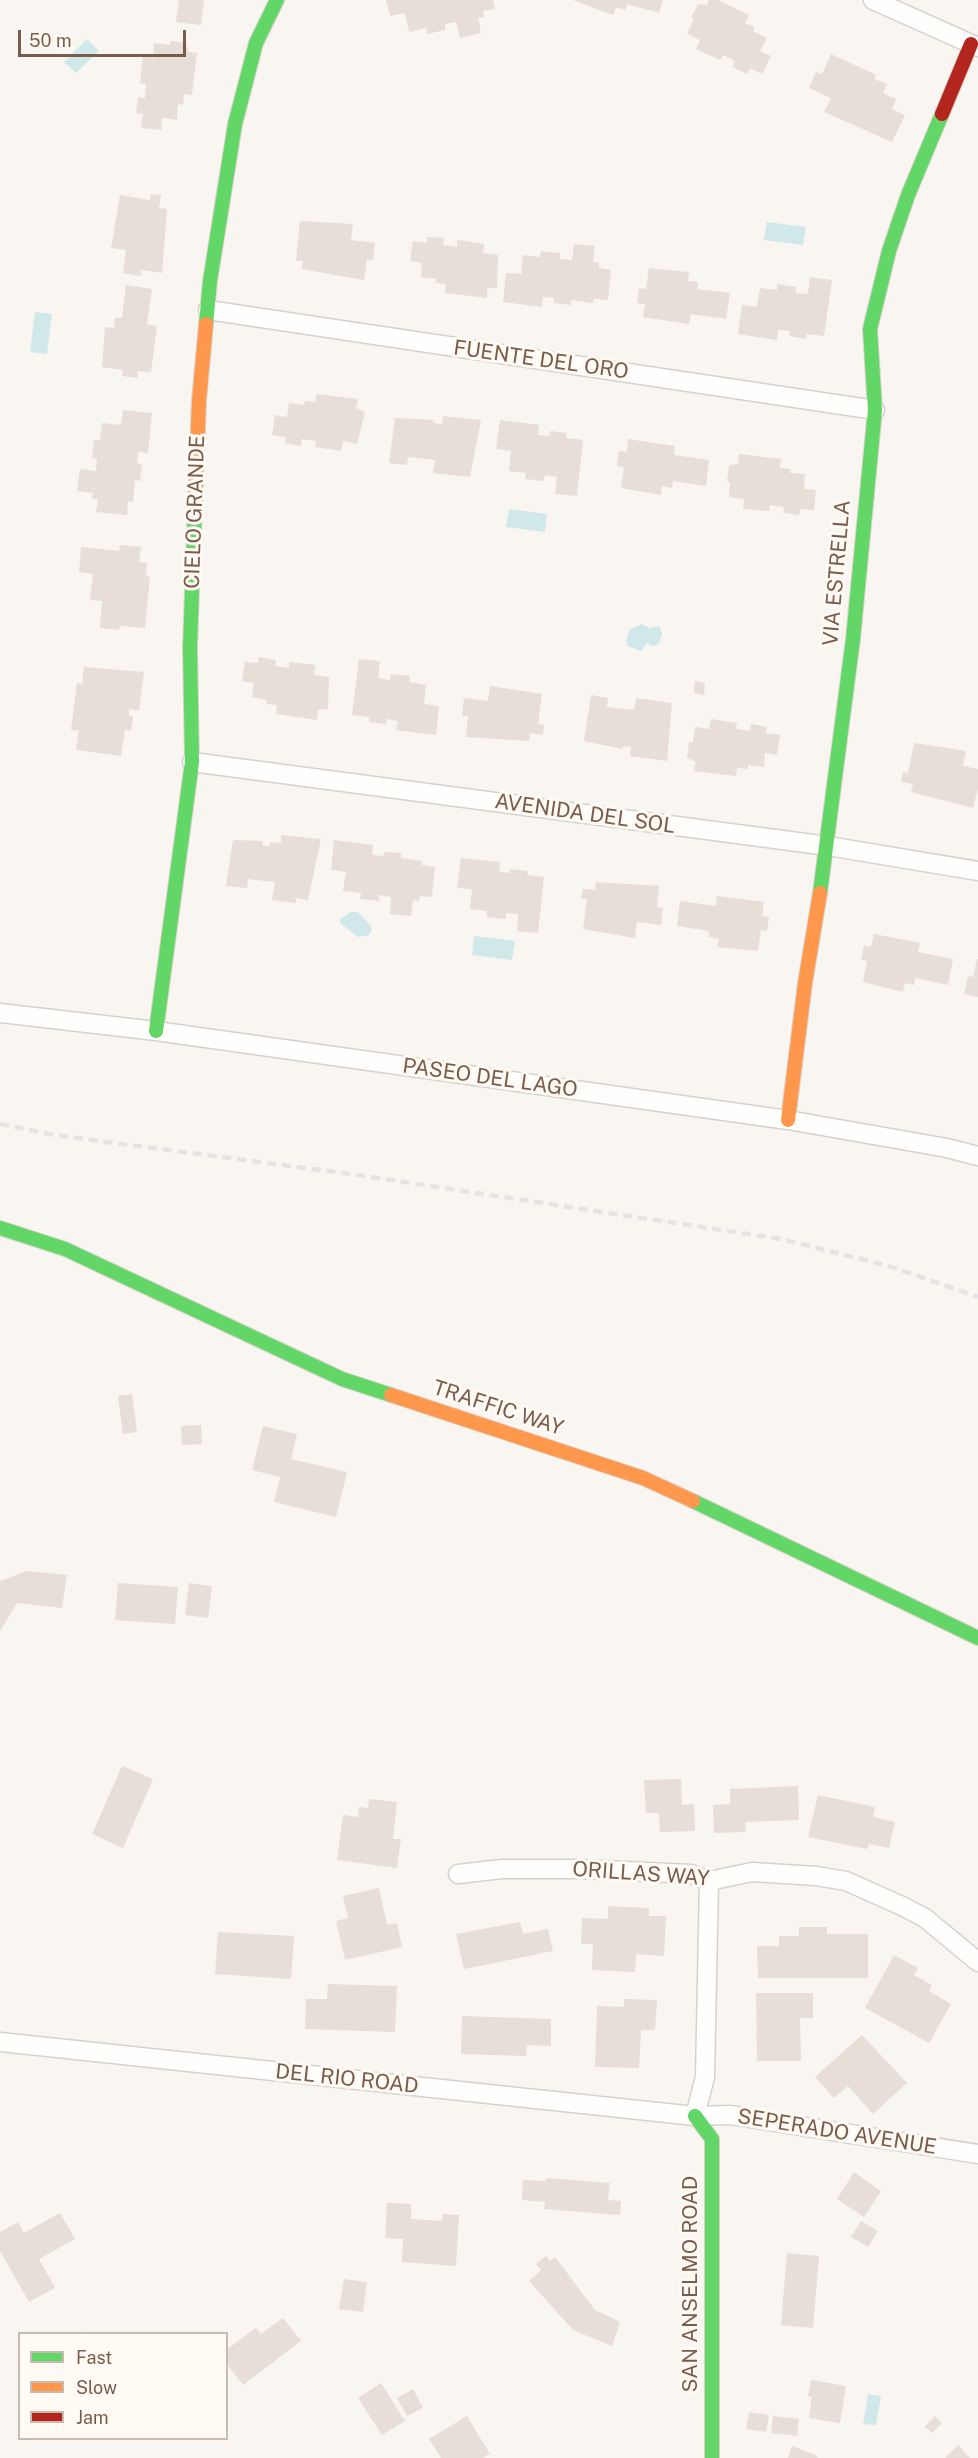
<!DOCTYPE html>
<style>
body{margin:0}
#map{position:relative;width:978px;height:2458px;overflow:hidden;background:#f9f5f0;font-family:"Public Sans",sans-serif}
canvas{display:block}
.legend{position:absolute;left:18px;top:2332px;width:210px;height:108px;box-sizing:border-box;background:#fffaf3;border:2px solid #cabbb1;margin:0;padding:8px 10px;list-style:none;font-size:18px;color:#7a5c4d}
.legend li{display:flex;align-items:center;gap:12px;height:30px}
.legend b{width:30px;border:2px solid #cabbb1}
.scale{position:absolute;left:18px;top:30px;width:168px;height:27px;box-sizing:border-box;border:3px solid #7a5c4d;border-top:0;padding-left:8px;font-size:18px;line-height:21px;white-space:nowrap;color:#7a5c4d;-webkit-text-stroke:4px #fffaf3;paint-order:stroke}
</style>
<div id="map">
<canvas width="978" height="2458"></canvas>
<ul class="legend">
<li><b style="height:8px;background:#63d668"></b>Fast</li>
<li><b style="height:8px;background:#ff974d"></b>Slow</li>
<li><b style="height:8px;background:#b3261e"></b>Jam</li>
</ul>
<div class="scale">50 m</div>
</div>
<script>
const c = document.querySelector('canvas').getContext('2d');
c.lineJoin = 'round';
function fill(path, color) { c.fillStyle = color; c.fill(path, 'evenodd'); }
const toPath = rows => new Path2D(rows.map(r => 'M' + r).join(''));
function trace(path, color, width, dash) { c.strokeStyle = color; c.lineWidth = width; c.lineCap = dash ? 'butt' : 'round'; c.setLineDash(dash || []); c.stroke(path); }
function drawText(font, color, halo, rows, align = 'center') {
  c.font = font + ' "Public Sans",sans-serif'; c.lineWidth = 6; c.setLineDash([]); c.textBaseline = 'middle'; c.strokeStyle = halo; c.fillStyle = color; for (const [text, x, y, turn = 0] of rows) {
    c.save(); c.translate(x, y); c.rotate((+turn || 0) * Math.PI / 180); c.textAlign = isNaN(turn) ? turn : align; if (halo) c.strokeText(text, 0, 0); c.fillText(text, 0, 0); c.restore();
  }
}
const water = toPath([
 [87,39,99,51,76,73,64,62],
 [767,222,806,227,803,245,764,240],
 [35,312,52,314,47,354,30,352],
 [509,509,547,514,545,532,506,527],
 [642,624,649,628,659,626,662,633,659,644,653,646,647,643,641,651,628,646,626,641,630,629],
 [351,912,358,912,369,924,372,929,369,935,358,937,340,923,340,919],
 [474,936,515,941,512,960,472,955],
 [868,2394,881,2396,876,2425,863,2424]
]);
const building = toPath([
 [179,0,204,0,201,25,176,22],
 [386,0,493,0,495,9,483,11,484,17,478,18,481,33,460,38,456,22,445,24,445,30,427,34,426,28,409,32,405,13,390,16],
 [573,0,663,0,659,13,627,4,625,10,616,7,613,15],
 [709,0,718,0,749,15,745,23,755,27,753,31,767,38,760,51,771,56,762,74,750,68,747,74,732,67,735,61,723,55,720,60,696,49,700,40,687,34,694,19,691,18,698,4,707,5],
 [170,41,186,43,188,52,197,53,192,95,184,94,183,105,178,104,177,120,162,118,161,130,141,128,143,114,136,113,138,97,145,98,146,84,140,83,143,56,153,58,154,43,170,45],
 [831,54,876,75,874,79,887,84,883,93,896,99,892,109,905,115,892,142,824,112,831,98,809,88,816,72,822,74],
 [151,194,161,195,159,208,167,209,162,273,141,270,141,276,123,273,126,250,111,248,120,195,150,200],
 [300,221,353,224,351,240,375,243,373,260,367,259,364,280,302,269,303,261,296,261],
 [427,237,444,238,443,245,457,247,457,240,484,244,483,253,498,255,497,287,487,289,487,298,445,293,446,284,435,283,436,279,421,277,422,263,410,261,413,241,427,243],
 [574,244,595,246,593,262,599,263,599,268,611,270,608,300,594,299,593,303,571,300,571,305,554,303,554,298,543,297,542,307,503,302,506,273,521,274,523,255,540,257,541,251,560,253,560,259,572,260],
 [649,268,689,272,688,281,698,282,697,289,730,293,726,319,691,314,689,324,643,317,645,304,637,303,639,288,646,289],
 [810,277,832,280,824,336,807,334,806,339,789,336,790,331,778,330,777,340,738,334,742,305,757,307,760,288,777,290,777,284,796,287,796,293,808,294],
 [126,285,152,289,147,324,157,326,151,372,138,371,137,378,122,376,123,370,102,367,105,327,114,328,115,318,122,318],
 [317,394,358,399,356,408,365,412,357,444,343,441,341,451,315,447,316,441,302,439,301,446,285,443,286,437,272,435,275,415,287,417,289,403,304,405,305,401,315,402],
 [123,410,152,413,148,453,138,452,137,463,142,464,140,481,135,480,133,502,128,501,127,515,96,512,98,499,92,499,93,493,77,491,80,469,96,471,97,459,92,458,94,440,100,440,102,423,121,425],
 [443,416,481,420,470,477,433,473,435,460,408,457,407,465,389,463,395,418,434,420,433,423,442,424],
 [500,420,539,425,538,435,549,436,550,431,567,433,566,438,583,440,577,496,555,494,557,477,545,475,544,481,525,479,526,473,509,471,511,451,496,449],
 [628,439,675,446,674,455,709,460,706,486,673,481,672,488,662,486,661,495,621,488,624,467,617,466,619,451,627,452],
 [739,454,781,459,780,468,791,469,790,473,805,474,804,489,816,490,814,510,800,509,799,515,783,513,784,507,770,505,769,511,743,509,744,499,729,497,730,482,727,481,729,465,738,464],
 [120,545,141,547,139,562,147,563,146,576,150,577,145,628,120,626,119,630,100,628,102,601,90,600,93,574,79,572,81,547,119,551],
 [259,657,276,660,275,666,289,668,289,662,315,665,314,675,329,677,328,709,318,710,317,720,276,714,277,705,266,704,267,700,252,697,254,683,242,681,245,662,258,663],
 [359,659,380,661,378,678,390,680,391,674,410,676,409,682,426,685,424,704,439,706,436,735,396,730,398,721,386,719,386,724,369,722,369,717,352,715],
 [84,667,144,672,139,711,129,709,129,716,133,716,131,731,125,730,121,756,76,750,79,730,71,730,77,683,82,684],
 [695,681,705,683,704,695,694,693],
 [490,686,542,694,538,724,544,725,543,735,530,733,529,741,466,737,468,716,462,716,464,698,488,701],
 [591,695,608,698,607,707,634,710,636,698,672,703,667,761,630,756,631,747,623,746,622,749,584,741],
 [711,719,737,723,736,729,750,731,751,724,767,727,766,733,780,735,777,755,765,753,764,767,748,765,748,769,737,768,736,776,694,771,696,762,687,758,689,742,693,742,695,727,709,729],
 [914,743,966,751,963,766,978,769,978,788,973,808,911,792,913,784,901,782,903,772,908,773],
 [281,835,321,839,308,900,296,898,296,903,272,900,275,882,248,879,247,888,226,886,233,840,263,841,262,845,270,846,270,842,281,843],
 [334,840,373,845,372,855,384,856,384,852,401,853,401,858,422,861,422,865,435,867,432,897,420,896,419,901,413,900,411,916,390,914,391,897,379,895,379,901,360,899,361,893,343,891,346,872,331,870],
 [461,858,500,862,499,872,510,873,510,869,528,871,527,875,544,877,538,933,517,931,518,914,506,913,506,919,487,917,487,911,470,909,472,889,457,888],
 [596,882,659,886,657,907,663,908,661,925,637,922,635,938,583,929,587,899,581,898,583,889,595,890],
 [717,896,764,902,762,916,769,917,767,931,761,930,758,951,717,947,719,939,709,937,709,931,677,926,680,901,716,906],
 [874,934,920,943,918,952,953,959,948,985,915,978,914,985,905,983,903,992,863,982,867,961,861,960,864,945,871,947],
 [977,959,978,959,978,997,964,994,968,976,973,977],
 [132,1394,137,1432,123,1434,118,1396],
 [201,1425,202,1444,182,1445,181,1426],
 [263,1426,297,1434,291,1459,347,1472,336,1517,274,1502,280,1477,252,1470],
 [27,1571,67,1575,62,1608,17,1603,0,1631,0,1581],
 [118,1583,178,1587,175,1624,115,1620],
 [189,1583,212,1586,208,1618,185,1615],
 [122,1766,153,1779,123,1848,92,1834],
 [681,1779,682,1805,694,1804,695,1831,660,1832,659,1813,646,1813,644,1780],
 [798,1786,799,1820,745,1822,746,1832,714,1833,713,1805,730,1804,730,1789],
 [818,1795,875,1807,873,1817,895,1822,889,1848,869,1844,867,1849,808,1837],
 [369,1799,397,1802,393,1839,401,1839,397,1868,337,1860,343,1815,358,1817,359,1807,368,1808],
 [379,1888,387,1925,397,1923,402,1947,345,1960,336,1921,348,1918,343,1896],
 [608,1906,649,1908,649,1916,666,1916,664,1956,636,1954,635,1972,592,1970,593,1944,581,1944,582,1918,608,1919],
 [520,1922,523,1934,548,1929,553,1951,464,1969,456,1934],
 [799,1927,827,1927,827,1934,868,1934,868,1978,758,1978,757,1946,779,1946,779,1936,799,1936],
 [218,1932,294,1936,291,1979,215,1974],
 [894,1955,918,1968,914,1975,932,1985,929,1991,951,2004,929,2043,865,2008],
 [328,1984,397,1986,395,2032,305,2029,306,1999,327,1999],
 [756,1993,813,1993,813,2018,800,2018,801,2061,757,2061],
 [624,1999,657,2000,655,2030,641,2030,639,2068,595,2067,597,2006,624,2007],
 [462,2016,551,2019,551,2046,527,2045,526,2056,461,2054],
 [862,2035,907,2083,873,2114,848,2086,834,2098,815,2077],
 [854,2172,881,2191,864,2217,837,2199],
 [546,2178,610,2183,608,2200,621,2201,620,2215,544,2209,545,2202,522,2200,523,2180,546,2181],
 [387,2203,411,2204,411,2219,442,2221,443,2214,459,2215,456,2266,402,2262,403,2239,385,2238],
 [60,2213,75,2239,39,2259,55,2288,29,2302,0,2251,0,2232,18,2222,24,2233],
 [861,2221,878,2231,868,2247,851,2237],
 [787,2253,819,2256,813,2328,781,2325],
 [546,2256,550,2261,555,2257,595,2310,620,2322,612,2346,573,2330,529,2281,541,2270,536,2264],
 [344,2279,367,2282,363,2312,339,2309],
 [283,2318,301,2341,243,2385,226,2363,226,2350,256,2328,261,2334],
 [811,2380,846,2386,840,2423,809,2418,812,2397,808,2396],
 [381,2383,405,2421,382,2435,358,2398],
 [413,2389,423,2408,407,2416,397,2398],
 [749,2412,769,2415,766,2432,746,2429],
 [467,2416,490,2454,483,2458,441,2458,429,2439],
 [773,2416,799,2419,797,2436,771,2433],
 [935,2416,942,2423,932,2433,925,2427],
 [958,2445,970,2458,945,2458],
 [792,2446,818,2456,817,2458,788,2458]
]);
const street = toPath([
 [873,0,978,47],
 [208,310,875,410],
 [192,762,828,846,978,871],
 [0,1013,156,1031,788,1120,947,1148,978,1156],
 [458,1874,502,1869,580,1869,691,1874,709,1881,752,1872,816,1876,846,1881,902,1906,925,1918,978,1962],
 [0,2042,695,2116,730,2115,978,2154],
 [695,2116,705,2077,709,1881]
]);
const fast = toPath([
 [206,324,210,281,235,124,256,43,277,0],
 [820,893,853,639,875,410,870,329,889,251,908,195,942,114],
 [156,1031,192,762,190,647,195,506],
 [0,1228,65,1249,342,1379,391,1395],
 [693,1501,978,1638],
 [695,2116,712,2139,712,2458]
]);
const slow = toPath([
 [195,506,199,401,206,324],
 [788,1120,805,983,820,893],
 [391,1395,643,1478,693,1501]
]);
const jam = toPath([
 [942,114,971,44]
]);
const rail = toPath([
 [0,1124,54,1135,351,1174,781,1239,889,1266,978,1297]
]);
const streetNames = [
 ["FUENTE DEL ORO",541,360,8],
 ["CIELO GRANDE",195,512,-88],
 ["VIA ESTRELLA",837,573,-85],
 ["AVENIDA DEL SOL",585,814,8],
 ["PASEO DEL LAGO",490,1078,8],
 ["TRAFFIC WAY",498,1408,18],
 ["ORILLAS WAY",641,1874,4],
 ["DEL RIO ROAD",347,2079,6],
 ["SEPERADO AVENUE",837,2132,9],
 ["SAN ANSELMO ROAD",691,2284,-90]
];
fill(water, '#d0e8ea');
fill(building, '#e6ded7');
trace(street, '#d7d1cb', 21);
trace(fast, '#d9d2cb', 16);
trace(slow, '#d9d2cb', 16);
trace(jam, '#d9d2cb', 16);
trace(street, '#fefefd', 18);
trace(fast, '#63d668', 14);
trace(slow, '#ff974d', 14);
trace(jam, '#b3261e', 14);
trace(rail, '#e6e3e7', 4.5, [9, 6]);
drawText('21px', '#7a5c4d', '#fffaf3', streetNames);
</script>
